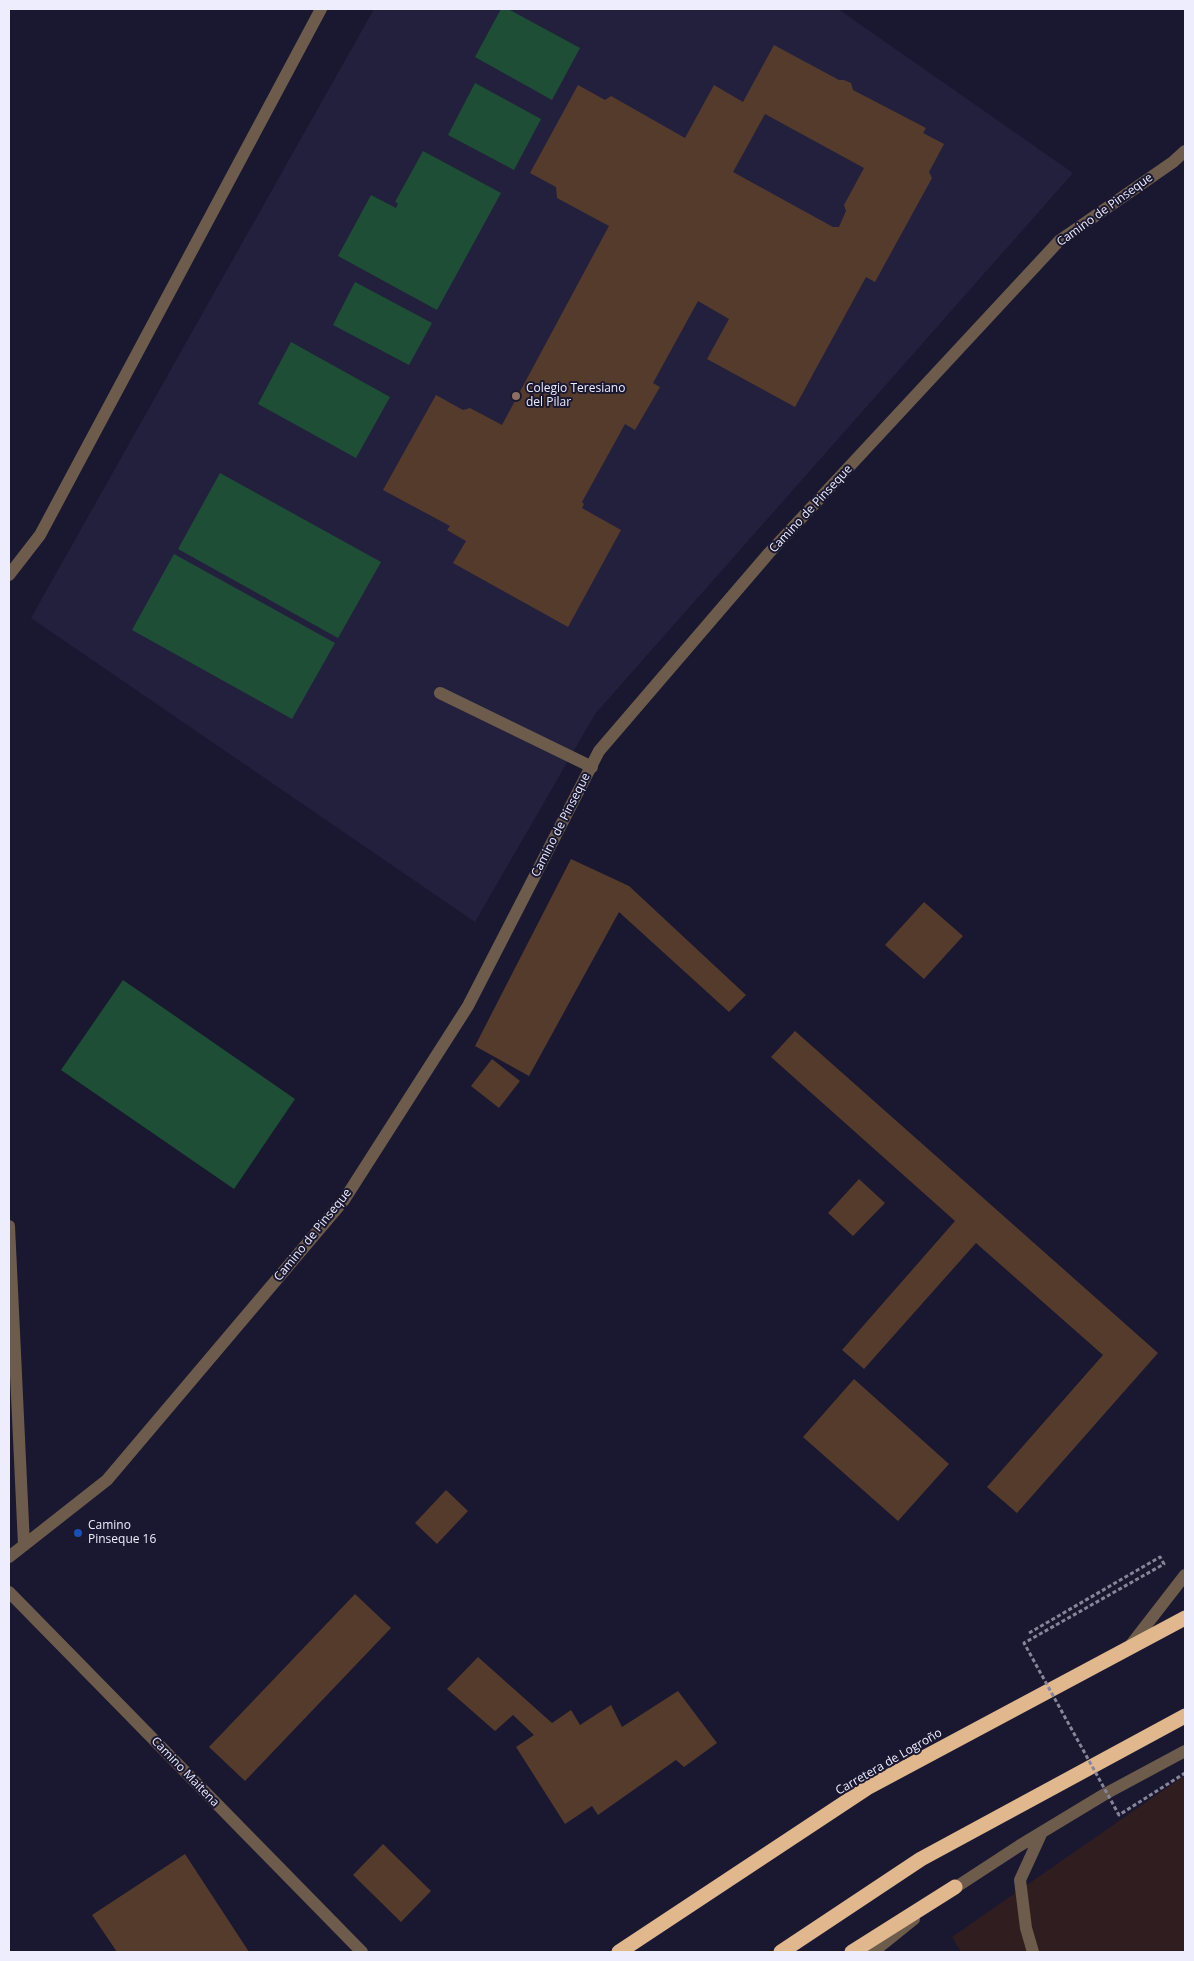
<!DOCTYPE html>
<meta charset="utf-8">
<style>
body{margin:0}
#map{position:relative;width:1194px;height:1961px;overflow:hidden;background:#1a1830;font-family:"Open Sans",sans-serif}
canvas{display:block}
.frame{position:absolute;inset:0;border:10px solid #ededfe;pointer-events:none}
</style>
<div id="map">
<canvas width="1194" height="1961"></canvas>
<div class="frame"></div>
</div>
<script>
const c = document.querySelector('canvas').getContext('2d');
c.lineJoin = 'round';
function fill(path, color) { c.fillStyle = color; c.fill(path, 'evenodd'); }
const toPath = rows => new Path2D(rows.map(r => 'M' + r).join(''));
function trace(path, color, width, dash) { c.strokeStyle = color; c.lineWidth = width; c.lineCap = dash ? 'butt' : 'round'; c.setLineDash(dash || []); c.stroke(path); }
function drawText(font, color, halo, rows, align = 'center') {
  c.font = font + ' "Open Sans",sans-serif'; c.lineWidth = 4; c.setLineDash([]); c.textBaseline = 'middle'; c.strokeStyle = halo; c.fillStyle = color; for (const [text, x, y, turn = 0] of rows) {
    c.save(); c.translate(x, y); c.rotate((+turn || 0) * Math.PI / 180); c.textAlign = isNaN(turn) ? turn : align; if (halo) c.strokeText(text, 0, 0); c.fillText(text, 0, 0); c.restore();
  }
}
const built = toPath([
 [374,9,838,9,1073,173,595,714,475,922,31,618]
]);
const industrial = toPath([
 [1185,1775,1185,1952,961,1952,952,1937]
]);
const green = toPath([
 [501,9,508,9,580,48,552,100,475,57],
 [475,83,541,119,514,170,448,135],
 [423,151,501,193,437,310,338,256,371,195,396,208,398,203,395,202],
 [355,282,432,323,409,365,333,325],
 [291,342,390,397,356,458,258,404],
 [220,473,381,562,338,638,178,549],
 [174,554,335,643,292,719,132,630],
 [123,980,295,1099,234,1189,61,1070]
]);
const building = toPath([
 [774,45,839,80,844,80,851,83,853,90,926,128,923,133,944,144,929,172,932,178,875,282,866,277,795,407,707,359,729,319,698,301,653,383,660,387,635,430,625,424,582,502,584,504,582,508,621,530,568,627,453,563,466,541,447,530,450,526,383,490,436,395,463,410,470,408,502,425,609,226,557,198,556,187,530,173,578,85,605,100,611,96,685,138,714,85,743,102],
 [765,114,864,168,844,205,846,211,839,227,833,227,733,172],
 [571,859,629,886,746,995,729,1012,619,912,529,1076,475,1046],
 [924,902,963,936,924,979,885,945],
 [795,1031,1158,1353,1017,1513,987,1487,1103,1355,976,1243,864,1369,842,1350,955,1221,771,1057],
 [492,1059,520,1081,499,1108,471,1086],
 [859,1179,885,1203,853,1236,828,1213],
 [854,1379,949,1464,898,1521,803,1437],
 [446,1490,468,1511,437,1544,415,1523],
 [355,1594,391,1628,245,1781,209,1747],
 [478,1657,552,1723,571,1710,580,1725,611,1705,622,1727,678,1691,717,1743,684,1767,676,1760,598,1815,592,1806,565,1824,516,1747,534,1735,513,1715,495,1731,447,1689],
 [383,1844,431,1891,401,1922,353,1875],
 [185,1854,249,1952,117,1952,92,1915]
]);
const lane = toPath([
 [440,693,592,767],
 [1130,1646,1185,1575],
 [947,1893,1019,1846,1105,1794,1185,1751],
 [873,1952,914,1919],
 [1033,1952,1026,1928,1020,1880,1042,1832]
]);
const street = toPath([
 [9,575,40,535,321,9],
 [9,1226,24,1545],
 [9,1557,107,1480,344,1200,468,1006,599,751,769,553,1059,241,1173,162,1185,151],
 [9,1592,362,1952]
]);
const highway = toPath([
 [619,1952,867,1788,1185,1618],
 [781,1952,921,1859,1185,1716],
 [852,1952,955,1887]
]);
const pathBridge = toPath([
 [1029,1633,1160,1557,1164,1564,1024,1643,1119,1815,1185,1773]
]);
const markers = [
 [516,396,5,"#8d6e63"],
 [78,1533,5,"#1a4fb4"]
];
const streetNames = [
 ["Camino de Pinseque",1105,210,-36],
 ["Camino de Pinseque",811,509,-47],
 ["Camino de Pinseque",561,825,-63],
 ["Camino de Pinseque",313,1235,-51],
 ["Carretera de Logroño",889,1762,-30],
 ["Camino Maitena",185,1772,46]
];
const poiNames = [
 ["Colegio Teresiano",526,389],
 ["del Pilar",526,403],
 ["Camino",88,1526],
 ["Pinseque 16",88,1540]
];
fill(built, '#23203e');
fill(industrial, '#2f1d20');
fill(green, '#1e4e35');
fill(building, '#553b2b');
trace(lane, '#6d5c4c', 12);
trace(street, '#6d5c4c', 12);
trace(highway, '#e1b78e', 15);
trace(pathBridge, '#868599', 3, [4, 2.5]);
for (const [x, y, r, color] of markers) { const dot = new Path2D(); dot.arc(x, y, r, 0, 2 * Math.PI); c.fillStyle = color; c.fill(dot); trace(dot, '#1a1830', 2); }
drawText('12px', '#ededfe', '#1a1830', streetNames);
drawText('12px', '#ededfe', '#1a1830', poiNames, 'left');
</script>
